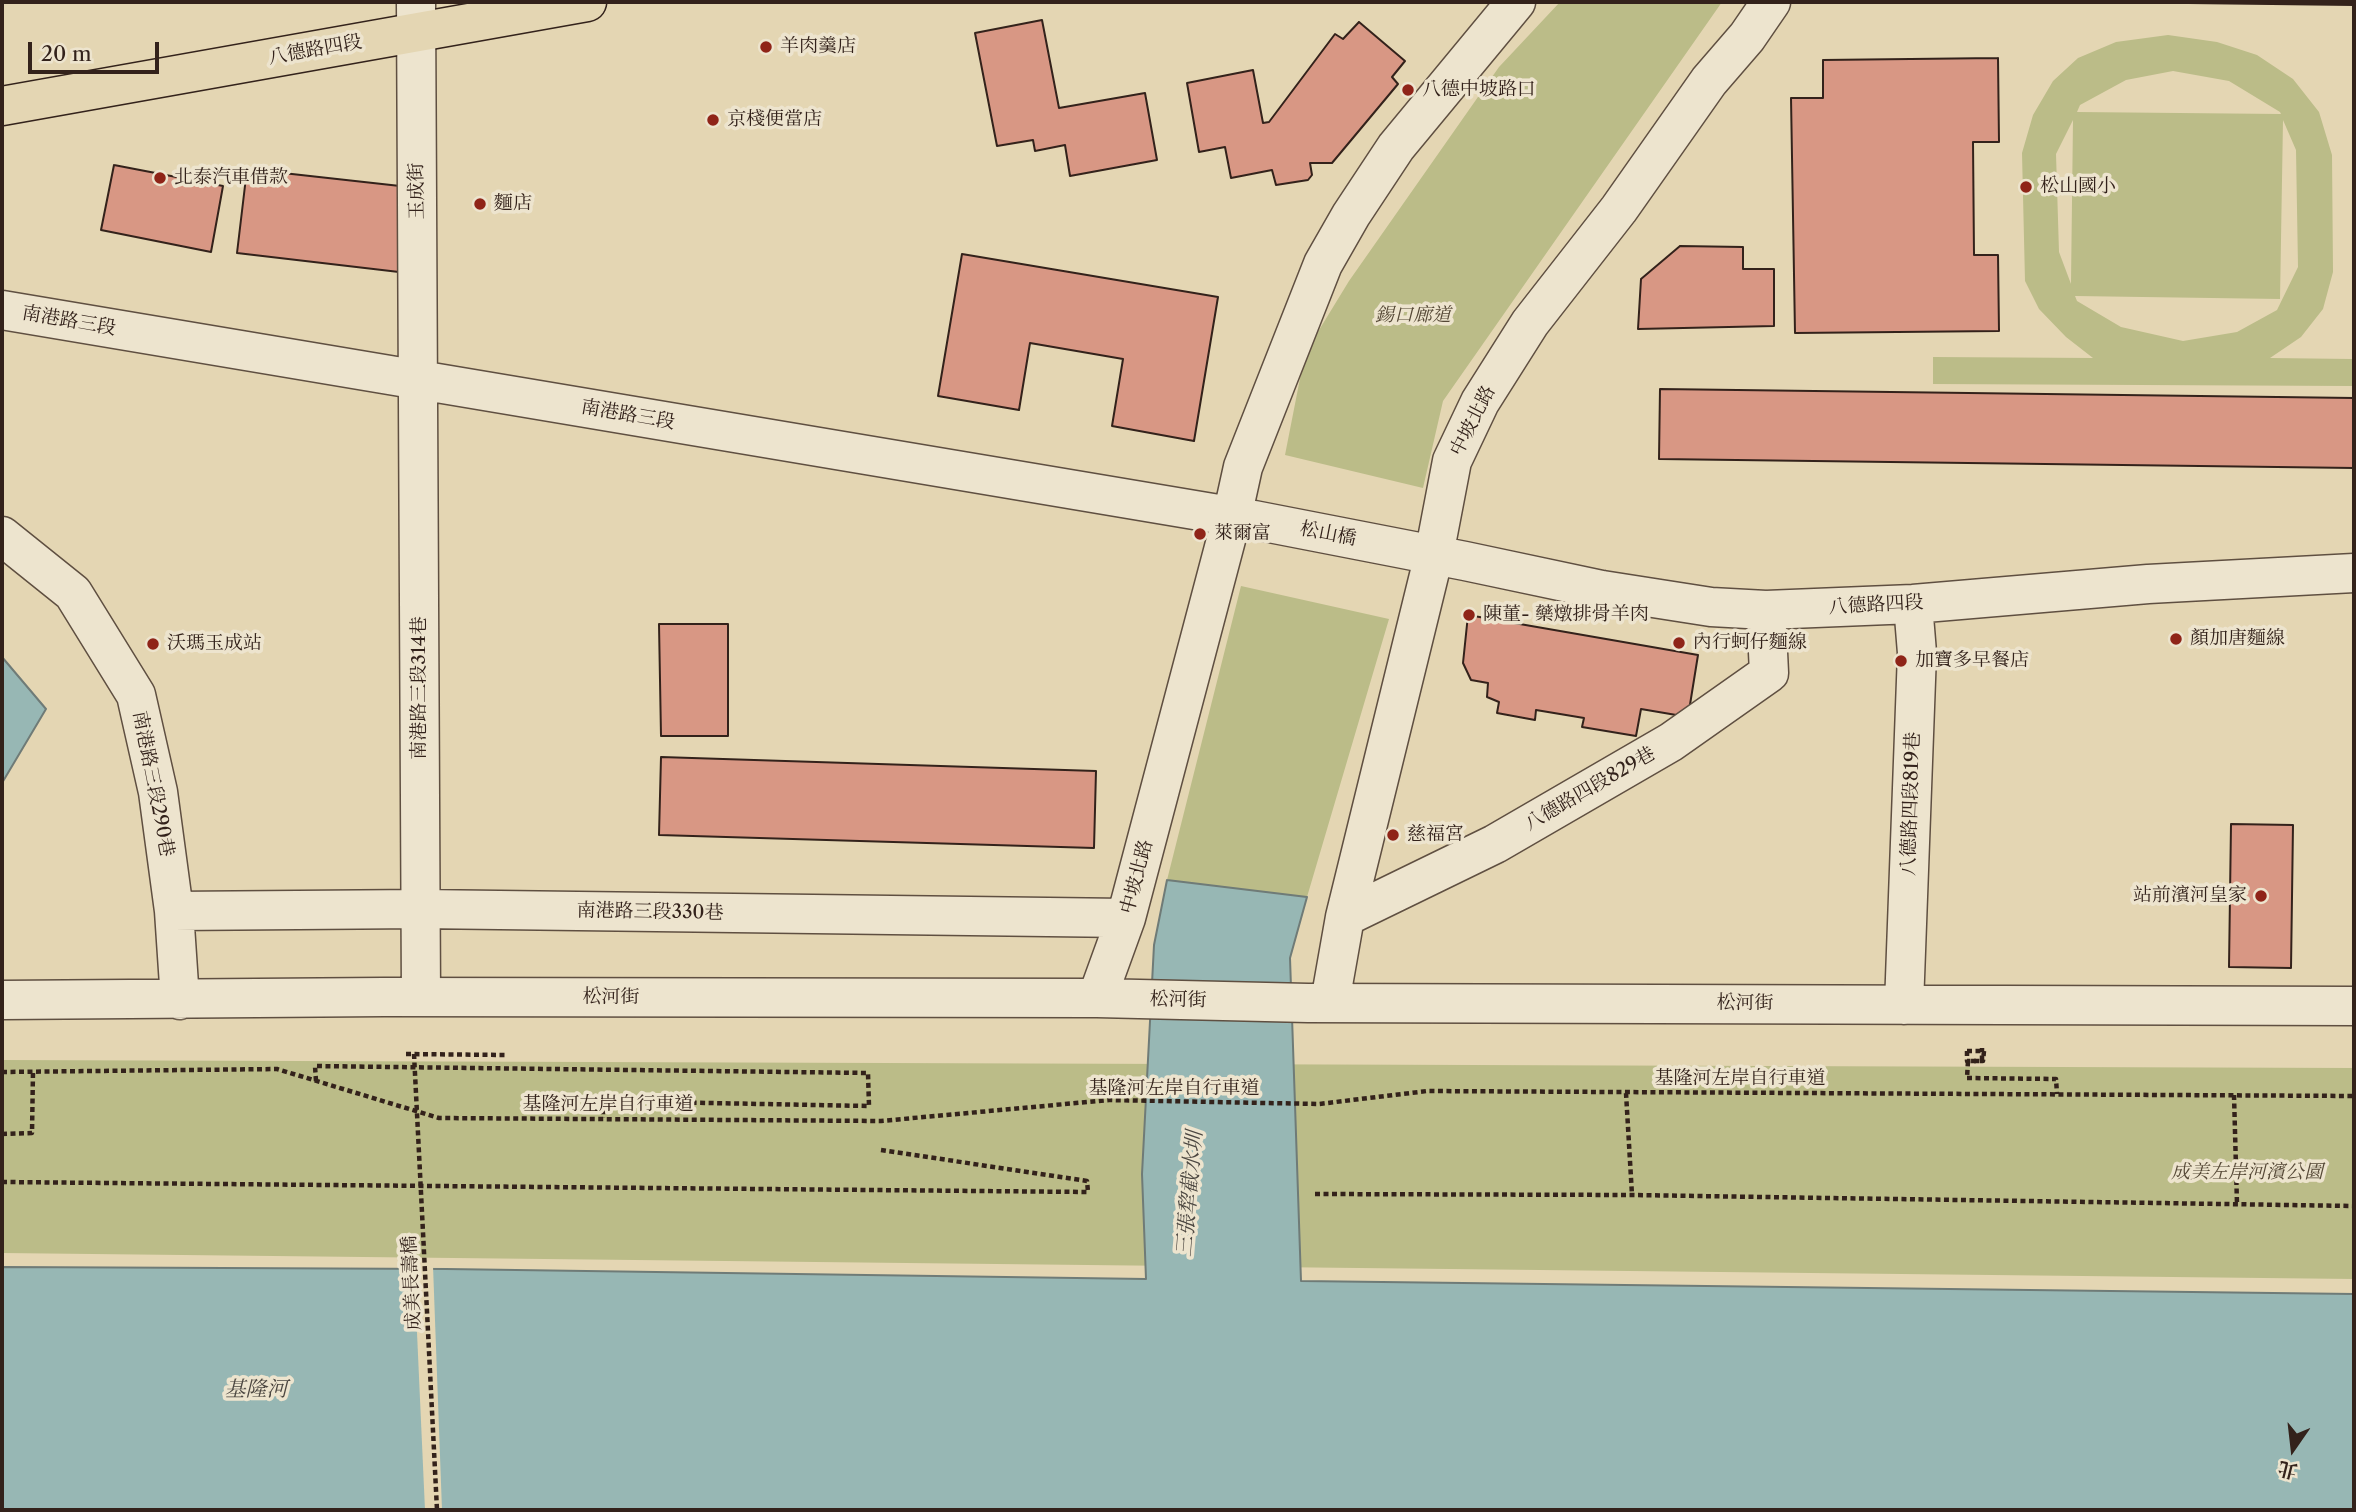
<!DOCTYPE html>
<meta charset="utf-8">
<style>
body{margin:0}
#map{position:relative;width:2356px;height:1512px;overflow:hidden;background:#e4d6b3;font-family:"Libre Caslon Text","Noto Serif TC",serif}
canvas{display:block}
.frame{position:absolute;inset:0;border:4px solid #33221b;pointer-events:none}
.north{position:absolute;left:2258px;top:1414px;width:70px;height:70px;-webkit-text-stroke:5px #ede4ce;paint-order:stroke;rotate:194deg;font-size:19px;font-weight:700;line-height:28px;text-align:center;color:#33221b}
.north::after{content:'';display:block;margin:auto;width:24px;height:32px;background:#33221b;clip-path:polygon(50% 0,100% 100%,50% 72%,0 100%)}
.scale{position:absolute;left:28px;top:42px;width:131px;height:32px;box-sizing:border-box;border:4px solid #33221b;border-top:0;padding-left:9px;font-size:21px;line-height:24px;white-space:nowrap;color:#33221b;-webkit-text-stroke:5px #ede4ce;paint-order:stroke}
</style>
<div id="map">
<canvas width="2356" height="1512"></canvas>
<div class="frame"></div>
<div class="north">北</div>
<div class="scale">20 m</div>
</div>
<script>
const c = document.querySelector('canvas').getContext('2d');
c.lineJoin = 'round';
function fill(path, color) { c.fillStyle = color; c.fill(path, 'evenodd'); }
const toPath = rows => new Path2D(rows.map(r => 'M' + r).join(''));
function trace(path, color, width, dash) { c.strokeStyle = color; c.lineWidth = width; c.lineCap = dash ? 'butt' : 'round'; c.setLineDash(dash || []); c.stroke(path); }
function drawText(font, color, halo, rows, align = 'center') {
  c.font = font + ' "Libre Caslon Text","Noto Serif TC",serif'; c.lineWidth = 7; c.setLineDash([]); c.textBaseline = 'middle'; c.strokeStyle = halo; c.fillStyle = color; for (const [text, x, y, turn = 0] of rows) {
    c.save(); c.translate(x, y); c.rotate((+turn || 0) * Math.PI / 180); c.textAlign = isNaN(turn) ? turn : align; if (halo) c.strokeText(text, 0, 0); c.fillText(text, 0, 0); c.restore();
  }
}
const green = toPath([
 [1560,2,1722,2,1443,401,1423,488,1285,455,1305,353,1349,281,1499,67],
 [2168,35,2217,42,2257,55,2293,79,2319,112,2332,155,2333,272,2323,309,2301,337,2270,358,2352,359,2352,386,1933,384,1933,357,2093,358,2066,337,2039,309,2025,281,2022,153,2033,115,2053,81,2078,58,2116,42],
 [2173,71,2229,81,2280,112,2281,114,2077,112,2080,105,2126,80],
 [2073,120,2071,283,2071,284,2059,252,2056,154],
 [2283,120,2296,150,2298,267,2277,310,2237,332,2183,341,2121,327,2077,301,2075,296,2280,299],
 [1241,586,1389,619,1307,897,1167,880],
 [2,1060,2354,1068,2354,1279,2,1253]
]);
const water = toPath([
 [2,657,46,709,2,783,2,657],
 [1167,880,1307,897,1290,958,1301,1281,2354,1294,2354,1510,2,1510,2,1267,446,1269,1146,1279,1142,1174,1154,945,1167,880]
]);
const pier = toPath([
 [414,1266,433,1266,442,1510,425,1510]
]);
const building = toPath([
 [2106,2,2354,2,2354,5,2106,2],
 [1042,20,1059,108,1145,93,1157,160,1070,176,1065,145,1035,151,1033,140,997,146,975,33,1042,20],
 [1359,22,1405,61,1392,77,1398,84,1332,163,1310,163,1312,175,1308,180,1276,185,1272,170,1231,178,1225,147,1199,152,1187,83,1253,70,1263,123,1269,122,1335,34,1343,39,1359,22],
 [1998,58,1999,142,1973,142,1974,255,1998,255,1999,331,1795,333,1791,98,1823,98,1823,60,1998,58],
 [114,165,223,186,211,252,101,230,114,165],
 [247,169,409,187,399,272,237,253,247,169],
 [1680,246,1743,247,1743,269,1774,269,1774,326,1638,329,1641,279,1680,246],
 [962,254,1218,297,1194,441,1112,426,1123,359,1030,343,1019,410,938,396,962,254],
 [1660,389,2354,398,2354,468,1659,459,1660,389],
 [1468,615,1698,655,1688,717,1641,709,1636,736,1582,727,1584,718,1536,710,1535,720,1497,713,1499,702,1487,697,1488,683,1471,680,1463,663,1468,615],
 [659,624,728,624,728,736,661,736,659,624],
 [661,757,1096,771,1094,848,659,835,661,757],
 [2231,824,2293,825,2291,968,2229,967,2231,824]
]);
const path = toPath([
 [1967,1051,1967,1061,1982,1061,1982,1048],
 [406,1054,507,1055],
 [2,1072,277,1069,439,1118,881,1121,1109,1100,1319,1104,1427,1091,2354,1096],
 [1967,1078,2056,1079,2057,1094],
 [316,1081,315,1066,868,1073,869,1106,603,1101,603,1118],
 [1626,1093,1632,1195],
 [2234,1095,2237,1204],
 [2,1134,32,1133,33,1072],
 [2,1182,1088,1192,1087,1181,881,1150],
 [1315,1194,1632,1195,2354,1206]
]);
const minor = toPath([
 [416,2,421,997],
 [2,310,1254,520,1465,561,1602,590,1711,607,1766,610,1913,604,2148,584,2354,573],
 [2,536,73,593,136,695,158,792,174,911,180,1000],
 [174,911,421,909,1126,918],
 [1345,917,1495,844,1671,742,1769,673,1766,610],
 [1097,998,1126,918,1232,517,1243,467,1323,264,1351,215,1396,147,1516,2],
 [2,1000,384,997,1097,998,1308,1003,2354,1006],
 [1330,1002,1345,917,1434,555,1452,461,1480,402,1530,323,1619,209,1709,81,1747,37,1771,2],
 [1904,1005,1917,653,1913,604]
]);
const major = toPath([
 [2,106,587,2]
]);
const pathBridge = toPath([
 [1967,1051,1984,1051,1983,1061,1968,1061,1967,1078],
 [414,1054,437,1510]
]);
const markers = [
 [766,47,7,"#8f2418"],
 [1408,90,7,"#8f2418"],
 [713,120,7,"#8f2418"],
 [160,178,7,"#8f2418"],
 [2026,187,7,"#8f2418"],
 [480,204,7,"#8f2418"],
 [1200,534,7,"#8f2418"],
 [1469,615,7,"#8f2418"],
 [2176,639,7,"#8f2418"],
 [1679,643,7,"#8f2418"],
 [153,644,7,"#8f2418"],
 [1901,661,7,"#8f2418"],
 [1393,835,7,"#8f2418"],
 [2261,896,7,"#8f2418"]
];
const poiNames = [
 ["羊肉羹店",780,47],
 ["八德中坡路口",1422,90],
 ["京棧便當店",727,120],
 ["北泰汽車借款",174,178],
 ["松山國小",2040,187],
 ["麵店",494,204],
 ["萊爾富",1214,534],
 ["陳董- 藥燉排骨羊肉",1483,615],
 ["顏加唐麵線",2190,639],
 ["內行蚵仔麵線",1693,643],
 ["沃瑪玉成站",167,644],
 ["加寶多早餐店",1915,661],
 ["慈福宮",1407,835],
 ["站前濱河皇家",2247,896,"right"]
];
const streetNames = [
 ["八德路四段",315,50,-10],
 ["玉成街",417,191,-91],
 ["南港路三段",69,321,10],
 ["南港路三段",628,415,10],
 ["中坡北路",1473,421,-63],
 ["松山橋",1328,534,11],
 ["八德路四段",1876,605,-3],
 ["南港路三段314巷",420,688,-90],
 ["南港路三段290巷",153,784,79],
 ["八德路四段829巷",1590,789,-30],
 ["八德路四段819巷",1911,804,-88],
 ["中坡北路",1137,877,-75],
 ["南港路三段330巷",650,912,1],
 ["松河街",611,998],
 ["松河街",1178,1000,1],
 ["松河街",1745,1004],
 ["基隆河左岸自行車道",1740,1079],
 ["基隆河左岸自行車道",1174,1089],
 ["基隆河左岸自行車道",608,1105],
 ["成美長壽橋",412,1283,-93]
];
const parkNames = [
 ["錫口廊道",1413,316],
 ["成美左岸河濱公園",2247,1173]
];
const waterNames = [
 ["三張犂截水圳",1190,1194,-85],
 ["基隆河",256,1390]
];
fill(green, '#bbbc88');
fill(water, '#97b7b4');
trace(water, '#6f7b77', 2);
fill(pier, '#e4d6b3');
fill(building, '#d89784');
trace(building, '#33221b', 2);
trace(minor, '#5f4f41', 41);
trace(major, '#33221b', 41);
trace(path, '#33221b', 4.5, [5, 3.5]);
trace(minor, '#ede4ce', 38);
trace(major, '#e4d6b3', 38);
trace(pathBridge, '#33221b', 4.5, [5, 3.5]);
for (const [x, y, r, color] of markers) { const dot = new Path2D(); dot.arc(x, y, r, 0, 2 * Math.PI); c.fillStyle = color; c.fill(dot); trace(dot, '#ede4ce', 2.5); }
drawText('19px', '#33221b', '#ede4ce', poiNames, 'left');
drawText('19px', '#33221b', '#ede4ce', streetNames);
drawText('italic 19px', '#554836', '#ede4ce', parkNames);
drawText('italic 21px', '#4c4741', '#ede4ce', waterNames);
</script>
